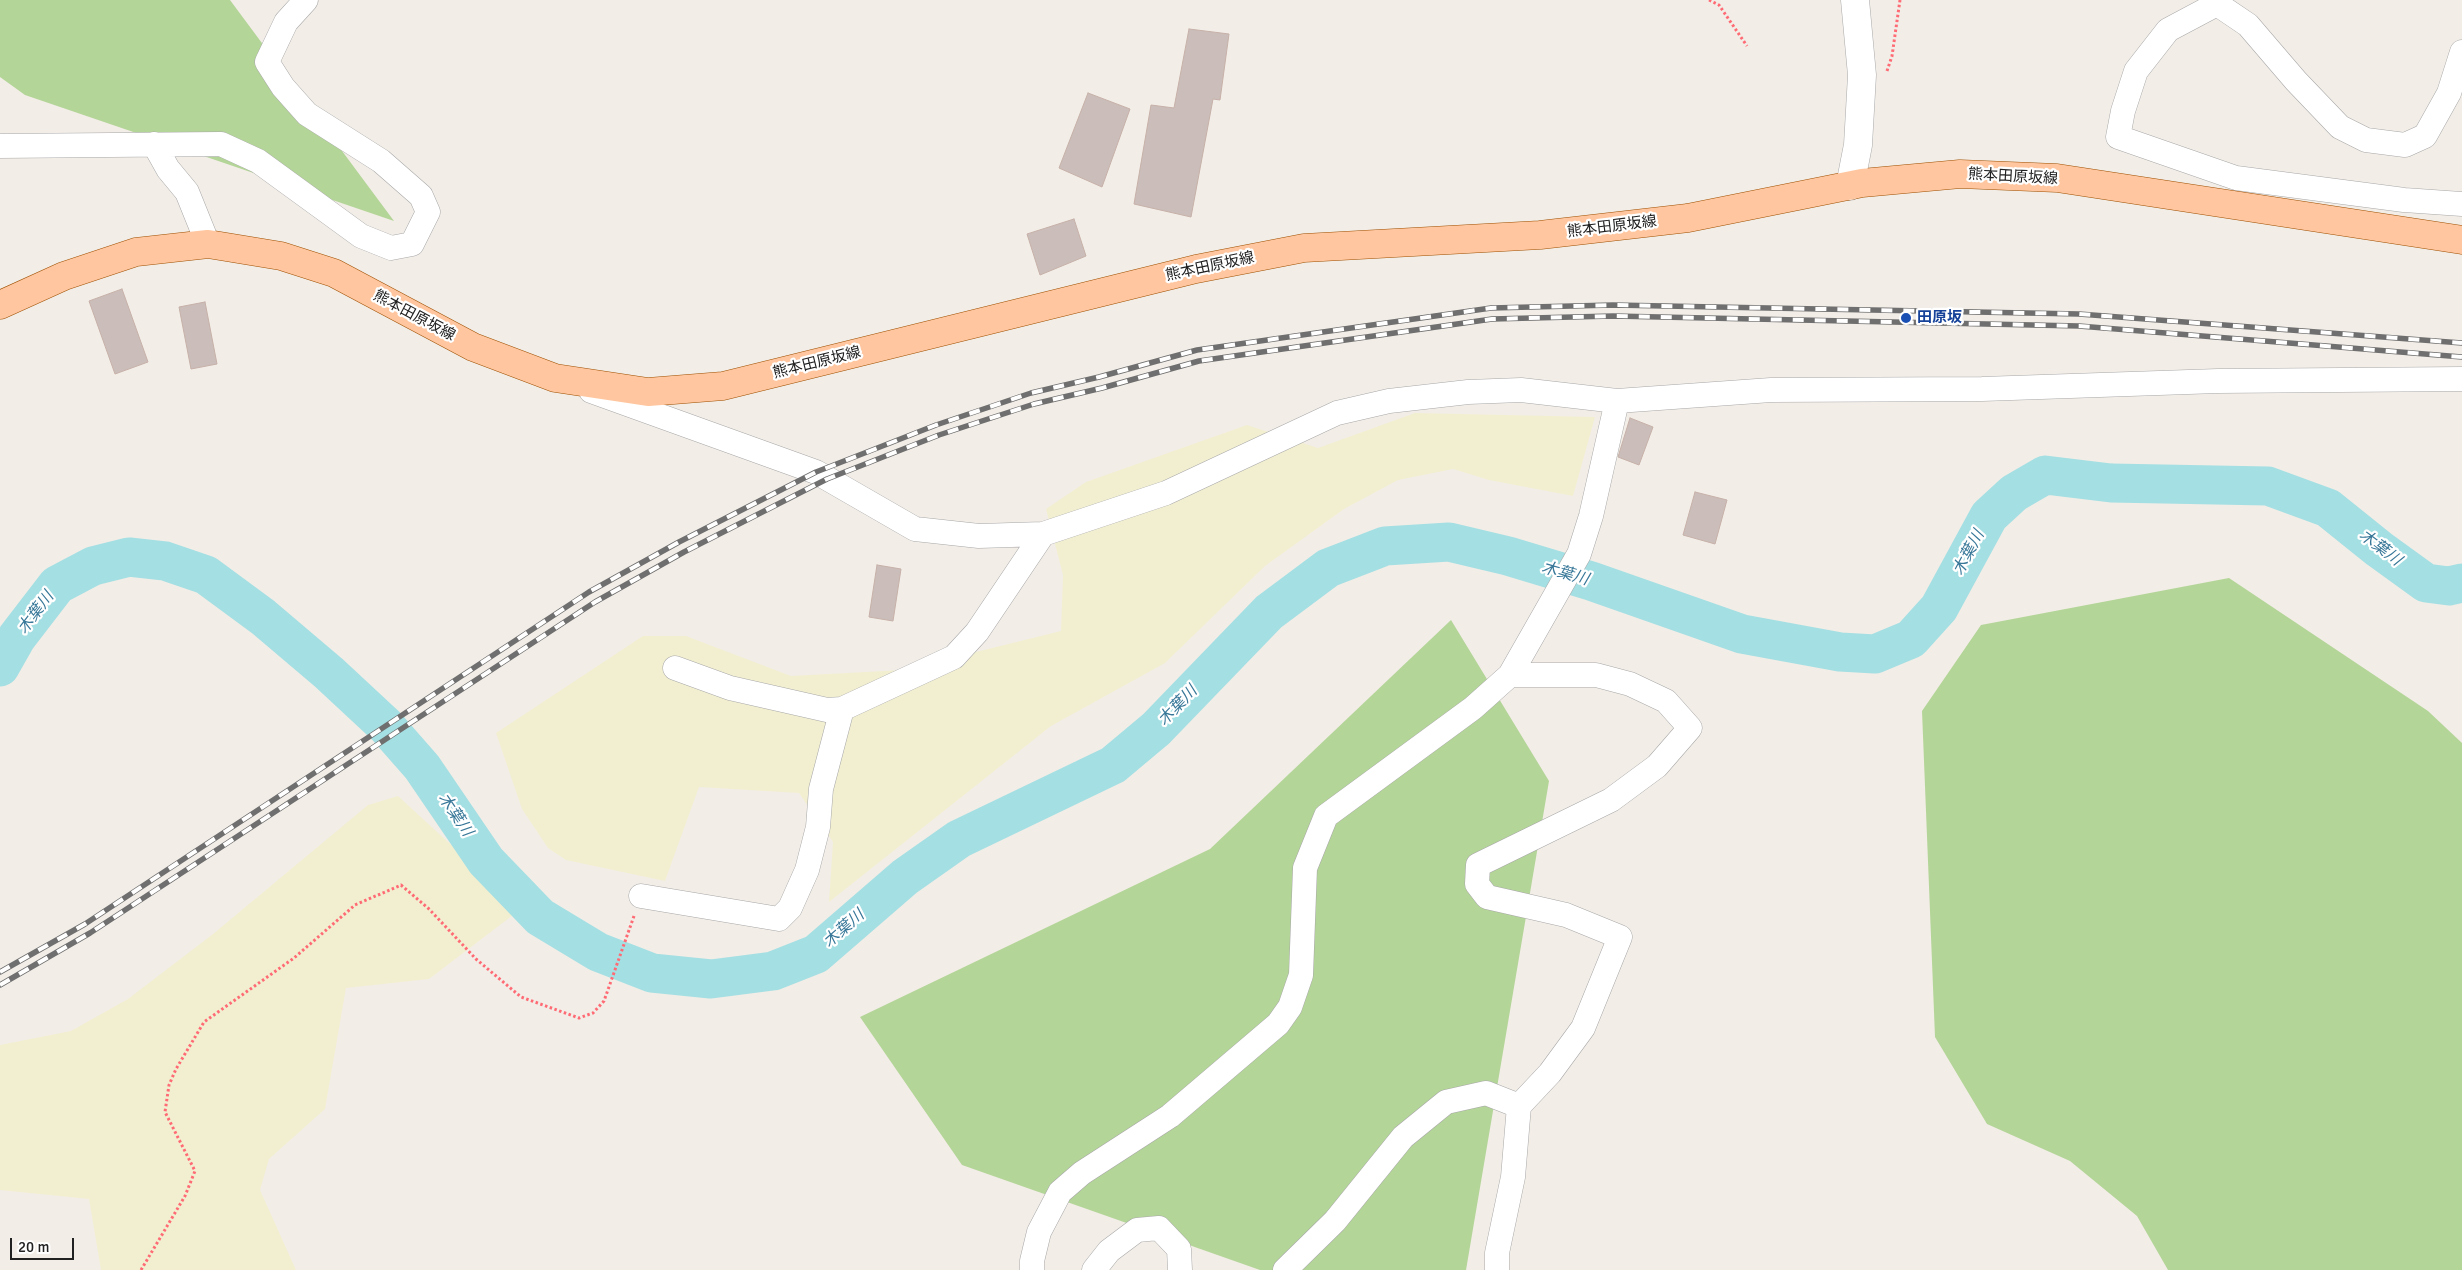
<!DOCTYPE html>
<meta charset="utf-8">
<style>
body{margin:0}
#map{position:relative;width:2462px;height:1270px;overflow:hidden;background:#f2ede7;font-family:Signika,sans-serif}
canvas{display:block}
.scale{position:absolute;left:10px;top:1238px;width:64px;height:22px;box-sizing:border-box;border:2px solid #212121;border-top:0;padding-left:6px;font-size:15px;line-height:18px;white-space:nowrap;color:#212121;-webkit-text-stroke:4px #fff;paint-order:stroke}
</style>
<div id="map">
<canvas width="2462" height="1270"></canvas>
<div class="scale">20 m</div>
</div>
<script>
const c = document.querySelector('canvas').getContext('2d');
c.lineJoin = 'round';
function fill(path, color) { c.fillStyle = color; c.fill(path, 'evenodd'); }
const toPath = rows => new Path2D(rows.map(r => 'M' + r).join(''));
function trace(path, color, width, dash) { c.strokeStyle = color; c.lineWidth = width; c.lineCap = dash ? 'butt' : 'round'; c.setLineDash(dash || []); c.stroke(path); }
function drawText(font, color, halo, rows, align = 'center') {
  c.font = font + ' Signika,"Noto Sans JP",sans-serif'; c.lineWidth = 4.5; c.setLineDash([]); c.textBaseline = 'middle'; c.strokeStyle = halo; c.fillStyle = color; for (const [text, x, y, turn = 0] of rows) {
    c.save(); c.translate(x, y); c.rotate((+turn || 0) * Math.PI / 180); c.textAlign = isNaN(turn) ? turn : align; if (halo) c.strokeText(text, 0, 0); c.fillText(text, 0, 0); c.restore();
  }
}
const farmland = toPath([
 [1415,413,1595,417,1573,496,1489,480,1453,469,1398,480,1344,509,1265,566,1165,663,1051,726,829,902,833,842,799,793,699,787,665,881,566,860,548,848,522,809,496,733,643,636,686,636,791,676,903,670,1061,631,1063,575,1046,509,1086,482,1247,425,1318,448],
 [398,796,521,909,429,979,346,988,325,1109,269,1159,260,1190,296,1270,101,1270,89,1199,0,1190,0,1045,71,1031,128,999,213,934,368,805]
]);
const forest = toPath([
 [0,0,230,0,394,221,25,95,0,77],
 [2229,578,2428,711,2462,743,2462,1270,2168,1270,2137,1216,2070,1161,1987,1124,1935,1037,1922,711,1981,625],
 [1451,620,1549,781,1466,1270,1260,1270,962,1165,860,1017,1210,849]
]);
const river = toPath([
 [0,667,17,637,57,585,93,566,129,557,165,561,206,575,263,617,329,673,386,726,422,767,486,861,540,917,598,952,652,973,711,979,773,971,816,954,905,877,959,839,1113,765,1156,729,1269,612,1328,568,1385,546,1449,542,1508,556,1591,581,1742,634,1840,652,1875,654,1911,639,1939,608,1989,516,2014,493,2045,475,2111,483,2268,486,2328,508,2379,549,2426,583,2449,586,2462,583]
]);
const building = toPath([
 [1189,29,1229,34,1220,100,1213,99,1191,217,1134,204,1151,105,1174,108,1189,29],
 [1088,93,1130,109,1102,187,1059,168,1088,93],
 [1074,219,1086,256,1040,275,1027,234,1074,219],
 [122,289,148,362,115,374,89,301,122,289],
 [205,302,217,364,191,369,179,307,205,302],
 [1630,418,1653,427,1639,465,1618,457,1630,418],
 [1695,492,1727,500,1715,544,1683,535,1695,492],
 [877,565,901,569,893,621,869,617,877,565]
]);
const path = toPath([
 [1709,0,1719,5,1747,46],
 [1887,71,1892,56,1900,0],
 [141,1270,185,1196,195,1171,165,1112,169,1085,176,1069,204,1022,294,958,355,905,401,885,429,909,476,959,521,997,579,1018,593,1013,604,1001,634,916]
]);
const minor = toPath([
 [2462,52,2449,93,2425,136,2405,145,2366,140,2340,127,2296,81,2248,25,2217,4,2168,30,2136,71,2123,111,2118,137,2236,178,2404,200,2462,204],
 [154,144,168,169,187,192,208,244],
 [0,146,221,144,258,161,361,236,391,248,412,244,428,212,421,196,381,161,307,114,283,87,267,62,286,22,306,0],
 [591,391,816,472,915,529,979,536,1043,534,1166,493,1337,413,1389,401,1468,392,1521,390,1617,401,1771,390,1982,389,2218,381,2462,379],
 [675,668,730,688,827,710,842,709,954,657,977,632,1043,534],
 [641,896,779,919,790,908,807,870,818,827,821,789,842,709],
 [1032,1270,1032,1261,1039,1232,1060,1192,1082,1173,1170,1116,1278,1024,1290,1007,1301,975,1305,868,1326,816,1473,708,1510,675,1579,554,1591,516,1617,401],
 [1094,1270,1109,1251,1137,1230,1159,1228,1179,1249,1180,1270],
 [1285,1270,1335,1221,1403,1137,1446,1102,1486,1093,1519,1106],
 [1497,1270,1497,1253,1513,1177,1519,1106,1550,1073,1583,1028,1620,937,1566,915,1487,897,1477,884,1478,865,1611,800,1657,766,1690,728,1666,701,1630,684,1596,675,1510,675]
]);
const tertiary = toPath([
 [1850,186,1858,145,1862,75,1855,0]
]);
const primary = toPath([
 [0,305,64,276,136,252,208,244,281,256,334,273,473,347,555,378,648,392,723,386,1196,269,1304,248,1540,235,1688,218,1862,183,1960,174,2057,178,2462,240]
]);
const rail = toPath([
 [0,972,85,924,589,592,679,542,816,472,936,425,1031,393,1099,377,1197,350,1491,308,1613,305,2079,314,2462,343],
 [0,985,90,933,595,602,684,552,827,479,939,435,1034,404,1102,388,1199,361,1492,319,1613,316,2079,326,2462,357]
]);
const markers = [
 [1906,318,6,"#1a4fb4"]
];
const streetNames = [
 ["熊本田原坂線",2013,177,3],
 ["熊本田原坂線",1612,227,-7],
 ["熊本田原坂線",1210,267,-12],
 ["熊本田原坂線",414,316,28],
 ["熊本田原坂線",817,363,-14]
];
const transitNames = [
 ["田原坂",1917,318]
];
const waterNames = [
 ["木葉川",2380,548,37],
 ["木葉川",1969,553,-62],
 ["木葉川",1565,574,16],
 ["木葉川",36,613,-53],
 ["木葉川",1178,706,-46],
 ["木葉川",455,815,56],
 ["木葉川",844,929,-41]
];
fill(farmland, '#f2efd1');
fill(forest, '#b4d598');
trace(river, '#a4dfe3', 39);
fill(building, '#cbbeba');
trace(building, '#c6b0a8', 1);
trace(minor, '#a8a8a8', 25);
trace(tertiary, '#a8a8a8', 29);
trace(primary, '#9e5000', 29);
trace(path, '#ff6b74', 3, [2.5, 2.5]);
trace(minor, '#fff', 24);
trace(tertiary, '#fff', 28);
trace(primary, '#ffc69f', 28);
trace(rail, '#6f6f6f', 5.5);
trace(rail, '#fff', 4, [11]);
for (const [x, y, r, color] of markers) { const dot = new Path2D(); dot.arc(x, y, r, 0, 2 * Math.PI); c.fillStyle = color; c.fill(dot); trace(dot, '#fff', 2); }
drawText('15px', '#212121', '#fff', streetNames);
drawText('bold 15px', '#164399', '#fff', transitNames, 'left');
drawText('italic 16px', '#397899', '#fff', waterNames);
</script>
